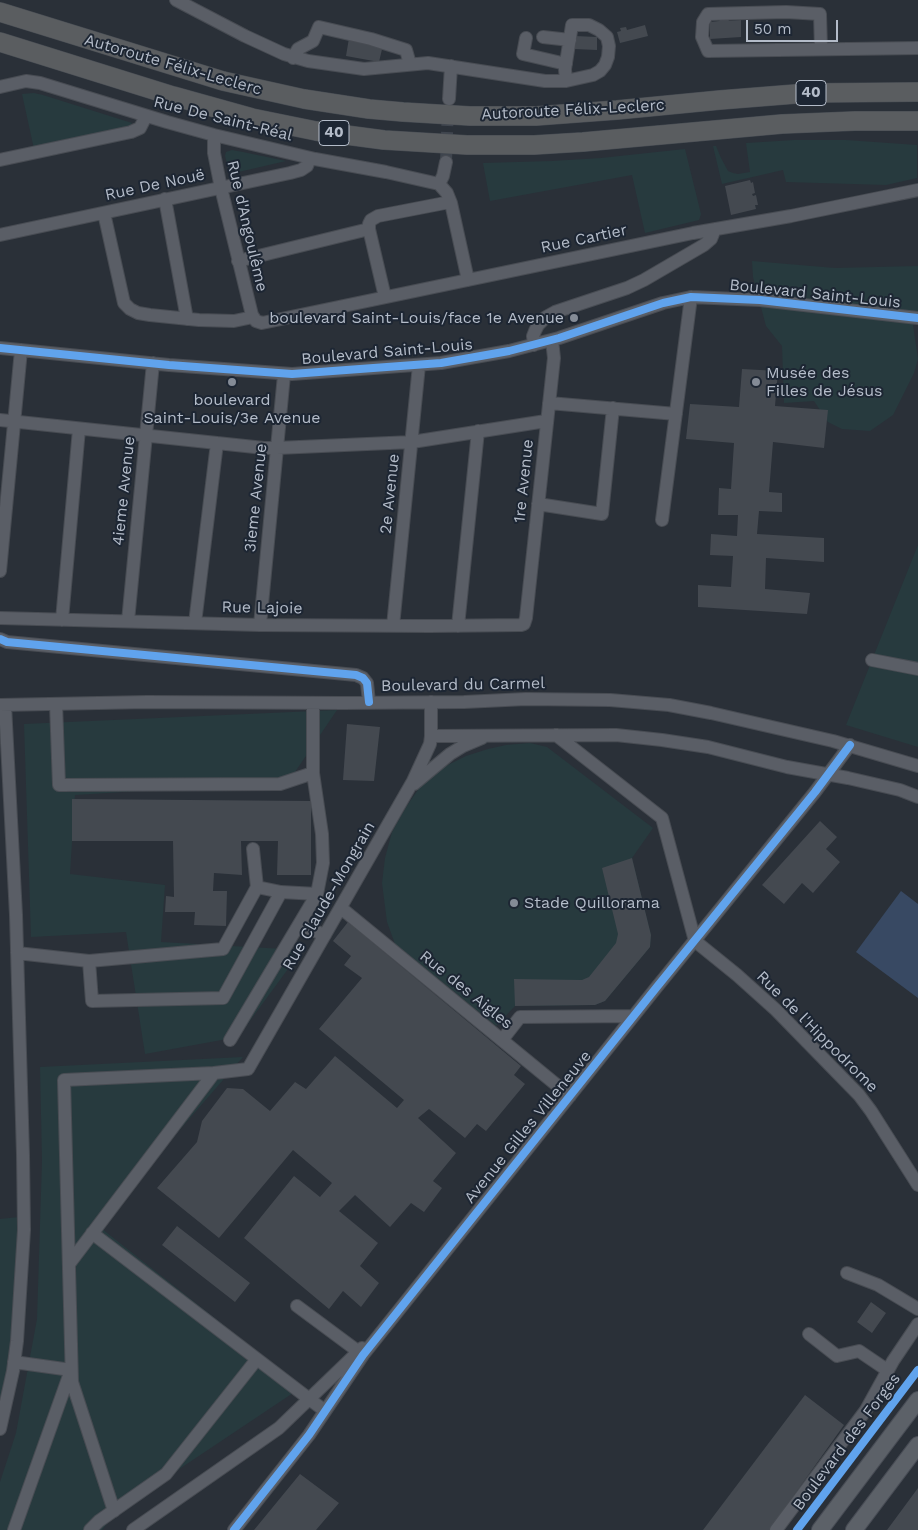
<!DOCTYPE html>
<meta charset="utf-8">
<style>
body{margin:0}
#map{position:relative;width:918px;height:1530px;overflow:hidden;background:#2a3038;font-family:"Work Sans",sans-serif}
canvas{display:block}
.scale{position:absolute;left:746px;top:20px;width:92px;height:22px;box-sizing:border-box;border:2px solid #b4bcc9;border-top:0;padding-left:6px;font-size:15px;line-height:18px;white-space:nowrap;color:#b4bcc9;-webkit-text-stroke:4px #1d2633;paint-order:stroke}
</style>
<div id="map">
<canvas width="918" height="1530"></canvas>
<div class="scale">50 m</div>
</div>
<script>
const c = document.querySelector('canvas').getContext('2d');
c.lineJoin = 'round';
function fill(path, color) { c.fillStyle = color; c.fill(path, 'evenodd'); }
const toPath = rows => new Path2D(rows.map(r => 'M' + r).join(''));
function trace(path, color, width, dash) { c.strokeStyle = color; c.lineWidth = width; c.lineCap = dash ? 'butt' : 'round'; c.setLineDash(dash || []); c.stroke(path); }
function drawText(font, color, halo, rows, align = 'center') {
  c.font = font + ' "Work Sans",sans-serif'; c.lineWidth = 4; c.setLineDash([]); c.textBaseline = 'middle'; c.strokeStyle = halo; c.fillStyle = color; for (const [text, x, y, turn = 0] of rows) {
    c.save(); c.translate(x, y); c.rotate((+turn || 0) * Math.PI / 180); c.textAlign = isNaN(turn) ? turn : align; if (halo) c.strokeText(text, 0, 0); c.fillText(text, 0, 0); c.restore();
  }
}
const green = toPath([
 [34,93,43,95,132,123,129,127,34,149,22,94],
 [794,140,846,140,917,145,917,178,886,185,786,182,783,170,722,184,713,146,716,146,721,158,728,171,733,173,738,174,750,172,746,143],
 [685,149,701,214,699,220,645,233,632,175,490,201,483,163,552,161,601,158],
 [232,150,243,152,286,161,230,174,225,156,226,152],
 [752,261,835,268,918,266,918,320,913,325,918,359,914,373,893,415,870,431,842,429,828,422,814,401,784,403,782,346,766,326,753,277],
 [918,545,918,747,846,725],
 [337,710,295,772,268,783,75,795,70,874,165,885,161,942,302,950,238,1037,145,1054,126,932,31,937,24,724],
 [530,743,547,747,653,828,632,858,651,935,650,947,605,1001,595,1005,515,1006,496,1026,395,944,387,922,382,883,385,858,392,832,406,807,420,787,440,769,466,756,488,749,506,745],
 [243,1057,97,1225,302,1387,118,1510,102,1530,0,1530,0,1482,16,1433,37,1319,42,1161,40,1067],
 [19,1217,24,1314,0,1419,0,1219]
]);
const water = toPath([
 [901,891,918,904,918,998,856,952]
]);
const building = toPath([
 [721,19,728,19,729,21,741,20,741,37,710,39,710,22,719,21],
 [645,25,648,36,620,43,617,32,621,31,620,28,626,27,627,30],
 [575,36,597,37,597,50,574,49],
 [349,38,383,45,379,62,346,56],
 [750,180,751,183,753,182,755,193,752,194,753,196,756,195,758,205,755,205,756,209,731,215,725,186],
 [742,369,778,371,775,406,828,410,824,448,773,442,769,492,782,493,782,512,759,511,757,534,824,538,824,562,766,558,765,589,810,593,807,614,698,607,698,585,731,587,733,556,710,555,711,534,737,536,738,515,718,515,719,488,731,489,734,443,686,439,690,404,739,407],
 [347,724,380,727,374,781,343,780],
 [72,799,311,801,311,875,277,875,278,841,241,841,242,875,214,873,213,891,227,891,226,926,194,925,195,912,165,912,166,896,174,897,173,841,72,841],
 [820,821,837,837,826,849,840,862,813,893,802,883,784,904,762,885],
 [632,858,651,935,650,947,605,1001,595,1005,515,1006,514,979,582,980,589,977,616,943,618,934,602,868],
 [348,922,521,1066,514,1075,525,1084,486,1131,477,1124,465,1138,429,1109,418,1118,456,1153,433,1181,442,1188,424,1212,411,1203,390,1227,355,1195,339,1211,378,1243,360,1266,379,1283,361,1307,343,1291,329,1309,244,1238,294,1176,320,1197,332,1183,293,1150,219,1238,157,1188,197,1142,202,1121,227,1088,243,1089,270,1111,295,1082,306,1089,335,1056,397,1108,404,1100,319,1029,362,978,344,965,351,956,333,941],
 [177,1226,250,1283,235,1302,162,1245],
 [871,1302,886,1313,872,1333,857,1322],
 [805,1395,844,1425,769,1530,703,1530],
 [300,1474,339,1503,316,1530,254,1530],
 [918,1488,918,1530,887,1530]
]);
const minorTunnel = toPath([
 [446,162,448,107]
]);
const minor = toPath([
 [176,0,245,36,284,54,308,61,364,69,428,63,545,81,566,81,593,75,600,71,605,65,608,57,609,46,607,37,599,30,589,25,572,25,565,69,566,81],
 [543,37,570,40],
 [526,38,523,54,566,64],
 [821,49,820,14,786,12,708,14,703,22,702,37,708,51,918,48],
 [293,58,298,49,313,41,319,27,371,39,406,50,410,64],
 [0,87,26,81,40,83,167,122,214,135,315,159,386,172,439,184,447,193,451,203,468,280],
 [449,99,451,66],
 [214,135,214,153,221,188,252,315,256,321,262,323,693,233,791,216,918,190],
 [0,160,131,132,140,128,146,116],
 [439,184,443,176,446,162],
 [165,199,187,319],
 [104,213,124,303,130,309,138,313,150,315,199,320,234,321,253,317],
 [369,229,369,224,371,220,378,216,450,202],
 [0,235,290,173,301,170,307,166,310,158],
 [238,261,369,229,385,297],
 [534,345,533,336,535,331,538,325,546,317,555,312,627,288,644,280,704,245,711,239,715,229],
 [0,348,169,365,292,374,441,363,509,351,559,338,663,303,691,297,760,300,918,318],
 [549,403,676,414],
 [0,420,264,448,277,448,412,442,546,421],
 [538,504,602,514,613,408],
 [662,520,691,297],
 [0,571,21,350],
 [0,618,260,625,430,626,521,625,524,624,526,618,554,358,552,340],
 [62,620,79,429],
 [128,621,153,363],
 [195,623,217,443],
 [260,625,284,375],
 [393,626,419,365],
 [458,626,478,431],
 [0,639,7,642,356,675,363,678,367,683,369,702],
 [872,660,918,669],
 [431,702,431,736,616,735,662,740,708,747,787,767,848,778,900,790,918,797],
 [56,704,59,785,280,784,313,773,313,703],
 [0,705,147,702,344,703,464,702,526,699,610,700,669,705,711,713,833,741,918,766],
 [556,735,662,818,695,941],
 [414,784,450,754,463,746,482,738],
 [253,849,257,887],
 [281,892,223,998,92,1001,89,961,223,949,257,887,281,892,317,894],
 [341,908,570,1096],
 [299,925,325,935],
 [695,941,737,975,776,1010,859,1095,871,1111,918,1185],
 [17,953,89,961],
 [230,1040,317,894,323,863,322,834,313,773],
 [502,1040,520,1017,633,1016],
 [92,1233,325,1411],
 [69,1264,214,1073],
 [847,1273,878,1285,918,1309],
 [297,1306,363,1355],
 [809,1334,837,1356,859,1351,887,1370],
 [0,1429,13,1371,17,1341,24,1230,23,1155,16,915,5,705],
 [114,1511,72,1382,64,1080,214,1073,248,1069,413,781,430,744,431,736],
 [14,1530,71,1370,14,1362],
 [90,1530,99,1521,166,1474,257,1359],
 [133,1530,279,1428,362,1348],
 [234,1530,309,1435,363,1355,656,988,815,792,850,745],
 [776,1530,866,1410,893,1361,918,1324]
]);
const major = toPath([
 [820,1530,918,1400],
 [854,1530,918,1445]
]);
const highway = toPath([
 [0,12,223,81,304,99,369,109,403,112,470,116,536,116,617,110,720,100,808,93,918,92],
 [0,42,173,96,252,118,316,131,384,140,467,145,534,145,583,142,782,124,855,121,918,121]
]);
const cycleway = toPath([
 [0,348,169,365,292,374,441,363,509,351,559,338,663,303,691,297,760,300,918,318],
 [0,639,7,642,356,675,363,678,367,683,369,702],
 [234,1530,309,1435,363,1355,656,988,815,792,850,745],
 [797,1530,918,1370]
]);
const markers = [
 [574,318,5,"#848b96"],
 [232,382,5,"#848b96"],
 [756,382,5,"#848b96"],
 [514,903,5,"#848b96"]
];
const shields = [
 [811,93,30],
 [334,133,30]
];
const shieldNames = [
 ["40",811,93],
 ["40",334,133]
];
const streetNames = [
 ["Autoroute Félix-Leclerc",173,65,16],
 ["Autoroute Félix-Leclerc",573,110,-3],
 ["Rue De Saint-Réal",223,119,14],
 ["Rue De Nouë",155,185,-12],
 ["Rue d'Angoulême",247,226,77],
 ["Rue Cartier",584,239,-12],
 ["Boulevard Saint-Louis",815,294,6],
 ["Boulevard Saint-Louis",387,352,-5],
 ["1re Avenue",524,481,-84],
 ["4ieme Avenue",124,491,-84],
 ["2e Avenue",390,494,-84],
 ["3ieme Avenue",256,498,-84],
 ["Rue Lajoie",262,608,1],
 ["Boulevard du Carmel",463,685,-1],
 ["Rue Claude-Mongrain",329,896,-60],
 ["Rue des Aigles",466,990,39],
 ["Rue de l'Hippodrome",817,1032,45],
 ["Avenue Gilles Villeneuve",528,1127,-51],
 ["Boulevard des Forges",847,1442,-53]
];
const poiNames = [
 ["boulevard Saint-Louis/face 1e Avenue",564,318,"right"],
 ["Musée des",766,373],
 ["Filles de Jésus",766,391],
 ["boulevard",232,400,"center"],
 ["Saint-Louis/3e Avenue",232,418,"center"],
 ["Stade Quillorama",524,903]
];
fill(green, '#273a3e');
fill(water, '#384963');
fill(building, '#444950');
trace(minorTunnel, '#3f454e', 12, [12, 6]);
trace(minor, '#484c53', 14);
trace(major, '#484c55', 18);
trace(highway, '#474c53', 20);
trace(minor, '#5a5e66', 12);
trace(major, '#5c6168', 16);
trace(highway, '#5a5d60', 19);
trace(cycleway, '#60a3ed', 8);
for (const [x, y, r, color] of markers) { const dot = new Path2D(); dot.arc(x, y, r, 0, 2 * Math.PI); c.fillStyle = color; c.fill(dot); trace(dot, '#1d2633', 2); }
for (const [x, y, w] of shields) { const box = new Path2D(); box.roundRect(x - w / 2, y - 12.5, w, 25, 4); c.fillStyle = '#1d2633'; c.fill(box); trace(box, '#b4bcc9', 1); }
drawText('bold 15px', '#b4bcc9', null, shieldNames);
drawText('16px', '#b4bcc9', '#1d2633', streetNames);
drawText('16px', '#b4bcc9', '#1d2633', poiNames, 'left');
</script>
